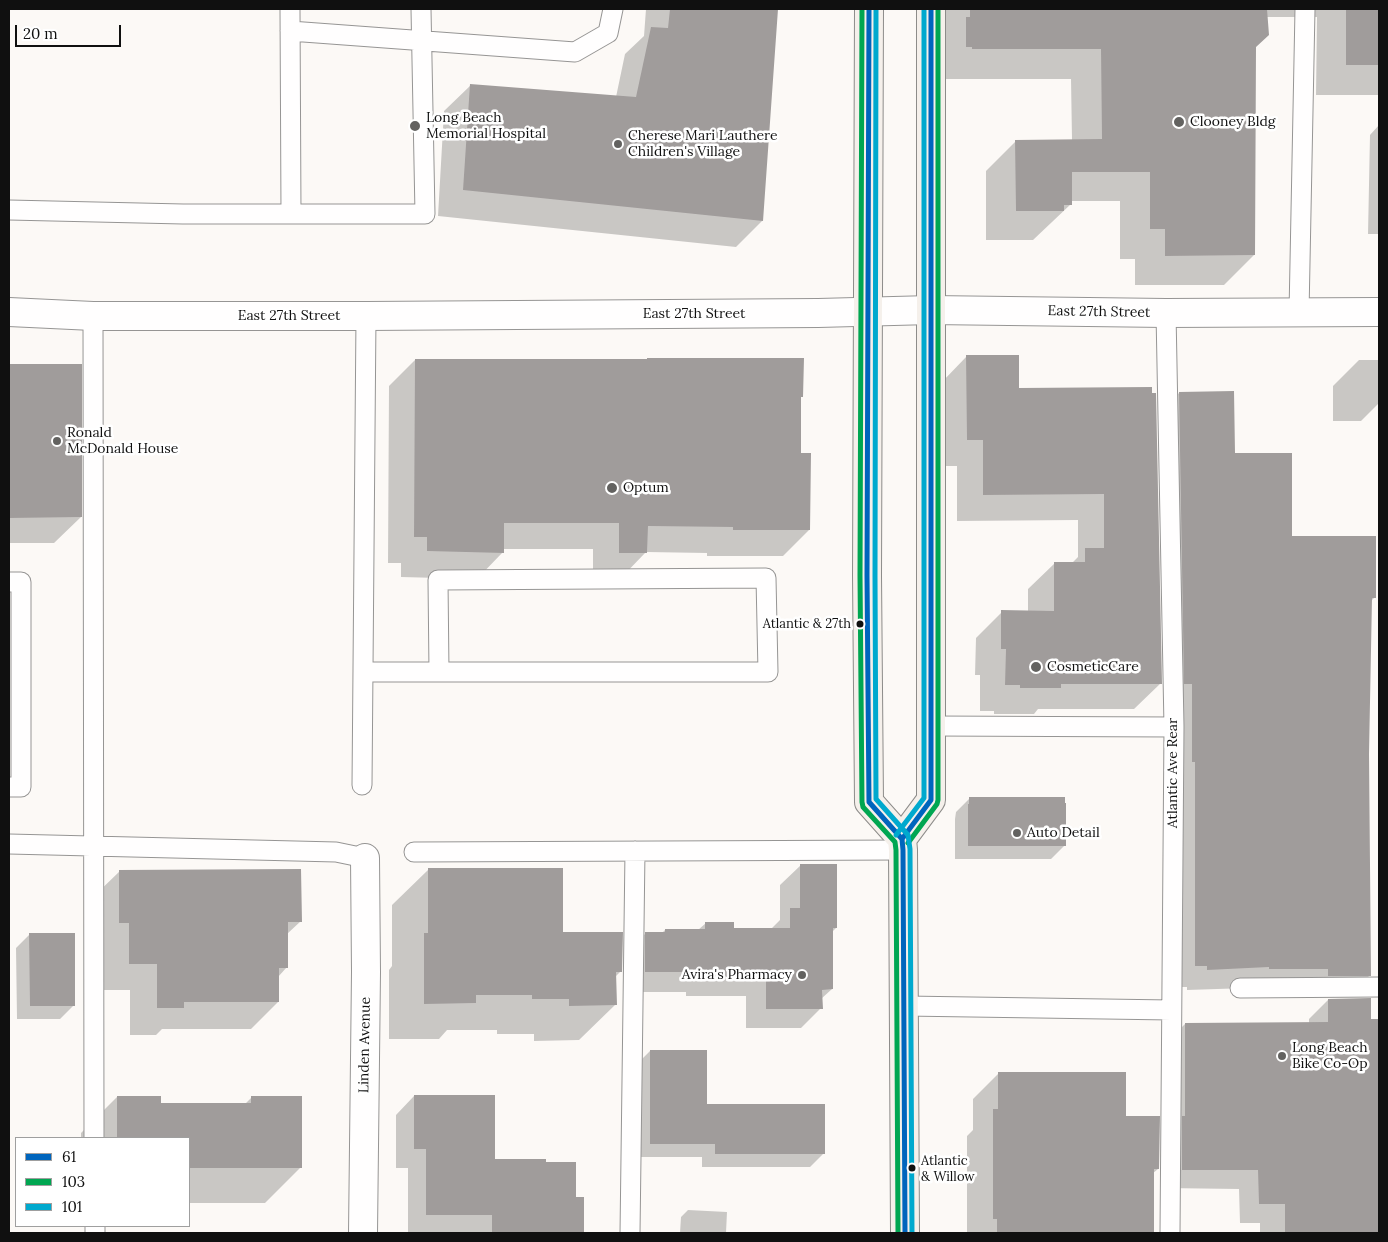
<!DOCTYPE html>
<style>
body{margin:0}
#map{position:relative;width:1388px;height:1242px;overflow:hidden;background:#fcf9f6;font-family:Lora,serif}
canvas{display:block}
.frame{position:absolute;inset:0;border:10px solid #101010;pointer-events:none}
.legend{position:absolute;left:15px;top:1137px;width:175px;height:90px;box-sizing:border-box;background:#fff;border:1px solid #9f9f9f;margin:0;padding:6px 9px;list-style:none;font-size:15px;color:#101010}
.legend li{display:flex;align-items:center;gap:10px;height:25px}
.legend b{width:25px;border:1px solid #9f9f9f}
.scale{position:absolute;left:15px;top:25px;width:106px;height:22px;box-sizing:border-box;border:2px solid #101010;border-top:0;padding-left:6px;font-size:15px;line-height:18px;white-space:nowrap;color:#101010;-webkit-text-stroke:4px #fff;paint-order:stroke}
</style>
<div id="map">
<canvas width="1388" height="1242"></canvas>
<div class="frame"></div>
<ul class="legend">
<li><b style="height:6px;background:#0065bd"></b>61</li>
<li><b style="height:6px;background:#00a651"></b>103</li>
<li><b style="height:6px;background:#00a9ce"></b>101</li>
</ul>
<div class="scale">20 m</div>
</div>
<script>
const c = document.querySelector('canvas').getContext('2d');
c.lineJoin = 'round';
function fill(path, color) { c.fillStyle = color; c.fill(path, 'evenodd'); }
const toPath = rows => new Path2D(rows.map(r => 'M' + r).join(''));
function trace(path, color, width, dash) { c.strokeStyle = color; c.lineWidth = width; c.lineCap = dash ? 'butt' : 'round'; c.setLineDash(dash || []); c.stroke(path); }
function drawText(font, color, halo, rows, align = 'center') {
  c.font = font + ' Lora,serif'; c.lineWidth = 5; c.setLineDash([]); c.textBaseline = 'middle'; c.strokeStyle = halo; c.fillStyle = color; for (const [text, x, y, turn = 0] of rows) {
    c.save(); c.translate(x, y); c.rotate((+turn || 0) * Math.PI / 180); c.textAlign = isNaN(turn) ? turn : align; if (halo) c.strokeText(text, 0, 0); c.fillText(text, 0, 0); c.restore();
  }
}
const shadow = toPath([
 [646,9,777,9,762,221,736,247,438,216,444,111,471,85,616,97,625,54,644,36],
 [941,9,1379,9,1379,95,1316,95,1317,17,1267,17,1255,47,1254,255,1224,285,1135,285,1135,259,1120,259,1120,201,1071,201,1071,204,1033,240,986,240,986,171,1016,141,1072,140,1071,79,942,79],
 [1379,125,1379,234,1368,234,1370,135],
 [967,356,1018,389,1151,388,1161,683,1134,709,1038,709,1034,714,994,714,994,711,980,711,980,675,975,675,976,638,1002,612,1028,612,1028,589,1055,563,1072,563,1078,557,1078,520,957,521,957,466,941,466,941,383],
 [415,360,802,396,800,398,800,454,809,530,783,556,707,556,707,553,646,552,620,579,593,579,593,549,503,549,503,552,477,579,401,577,401,563,388,563,389,386],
 [1359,360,1379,360,1379,403,1361,421,1333,421,1333,386],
 [9,365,81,365,81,517,54,543,9,543],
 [1179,393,1233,455,1291,537,1375,597,1371,601,1368,754,1370,975,1349,997,1248,988,1187,990,1187,987,1174,987,1171,704,1164,704,1158,415],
 [970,798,1065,845,1051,859,955,859,955,819,956,812],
 [801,865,836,928,832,932,832,989,821,999,821,1008,801,1028,746,1028,746,996,686,996,686,992,625,992,625,954,646,933,662,933,665,930,698,930,706,923,732,929,771,929,780,920,780,885],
 [428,870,562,934,621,971,615,977,615,1005,579,1040,534,1041,534,1034,497,1034,497,1030,447,1030,439,1039,389,1039,389,970,392,966,392,905],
 [120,871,301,921,287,934,287,967,278,977,278,1002,251,1029,162,1029,156,1035,130,1035,130,990,102,990,92,898],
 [30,934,74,1005,60,1019,17,1019,16,948],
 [1328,1000,1370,1020,1379,1020,1379,1233,1260,1233,1260,1223,1240,1223,1239,1189,1163,1188,1166,1043,1185,1024,1309,1024,1309,1019],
 [650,1051,706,1106,823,1154,810,1167,702,1167,702,1157,636,1157,636,1065],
 [999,1073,1125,1117,1158,1169,1152,1174,1153,1233,967,1233,967,1136,973,1130,973,1099],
 [414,1096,494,1160,574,1198,583,1198,583,1233,408,1233,408,1168,396,1168,396,1115],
 [117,1097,160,1104,245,1104,252,1097,301,1167,265,1203,189,1203,189,1138,81,1138,81,1133],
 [688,1210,727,1212,726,1233,680,1233,681,1217]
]);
const building = toPath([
 [670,9,778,9,763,221,463,190,470,84,636,97,651,27,668,28],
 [970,9,1267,9,1269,35,1256,47,1255,255,1165,256,1165,229,1150,229,1150,172,1072,172,1072,205,1064,205,1064,211,1016,211,1015,140,1102,139,1101,49,972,49,972,47,966,47,966,17,970,17],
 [1346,9,1379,9,1379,65,1346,65],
 [966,355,1019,355,1019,388,1152,387,1152,393,1156,393,1162,684,1061,684,1061,688,1020,688,1020,685,1005,685,1006,649,1001,649,1001,610,1054,611,1054,562,1085,562,1085,548,1104,548,1104,494,983,495,983,440,967,440],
 [647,358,804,358,803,397,801,397,801,453,811,453,810,530,733,530,733,527,648,526,647,553,619,553,619,523,504,523,504,553,427,551,427,537,414,537,415,359,647,359],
 [9,364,82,364,82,517,9,518],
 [1234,391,1235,453,1292,453,1292,536,1376,536,1376,598,1372,598,1369,754,1371,976,1328,976,1328,969,1269,969,1269,967,1207,970,1207,966,1195,966,1195,762,1192,762,1192,684,1184,684,1179,392],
 [969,797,1065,797,1065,803,1066,803,1066,846,968,846,968,804,969,804],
 [800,864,837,864,837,928,833,928,833,989,822,990,823,1009,766,1009,766,977,706,977,706,972,645,972,645,932,665,932,665,929,705,929,705,922,734,922,734,928,790,928,790,908,800,908],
 [428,868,563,868,563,932,623,932,622,972,616,972,617,1005,569,1006,569,999,532,999,532,995,476,995,476,1003,424,1004,424,933,428,933],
 [301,869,302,922,288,922,288,968,279,968,279,1002,184,1002,184,1008,157,1008,157,964,129,964,129,923,119,923,119,870],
 [29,933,75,933,75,1006,30,1006],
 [1371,998,1371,1019,1379,1019,1379,1233,1285,1233,1285,1204,1259,1204,1258,1170,1182,1170,1182,1116,1185,1116,1185,1023,1328,1022,1328,999],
 [650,1050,707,1050,707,1104,825,1104,825,1154,715,1154,715,1144,650,1144],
 [998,1072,1126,1072,1126,1116,1160,1116,1159,1169,1154,1169,1154,1233,997,1233,997,1219,993,1219,993,1109,998,1109],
 [414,1095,495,1095,495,1159,546,1159,546,1162,576,1162,576,1197,584,1197,584,1233,492,1233,492,1215,426,1215,426,1149,414,1149],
 [117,1096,161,1096,161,1103,251,1103,251,1096,302,1096,302,1168,189,1168,189,1138,117,1138]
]);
const service = toPath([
 [290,9,291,214],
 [290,31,575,52,608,33,613,9],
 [9,210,183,214,425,214,421,9],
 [1166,313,1174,727,1170,1233],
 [1299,313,1305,9],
 [93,316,94,1138],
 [9,582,21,582,21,787,9,787],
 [363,672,768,672,766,578,438,580,439,672],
 [931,726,1174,727],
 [362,785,366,316],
 [9,844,336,852,365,858],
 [414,852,903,850],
 [1240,988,1379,987],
 [905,1006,1171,1010],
 [95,1226,95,1233],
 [630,1233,635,851]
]);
const minor = toPath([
 [9,312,93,316,366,316,818,313,931,310,1166,313,1379,312],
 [363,1233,366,972,365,858]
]);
const secondary = toPath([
 [869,9,867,575,869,802,902,839,903,850,905,1233],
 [902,839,931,800,931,9]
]);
const bus1 = toPath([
 [869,9,867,575,869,802,902,839,903,850,905,1233],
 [902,839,931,800,931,9]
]);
const bus2 = toPath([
 [862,9,860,575,862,802,863,807,895,842,896,850,898,1233],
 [908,843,937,804,938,800,938,9]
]);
const bus3 = toPath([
 [876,9,875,575,876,799,908,835,910,849,912,1233],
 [896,835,924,798,924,9]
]);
const markers = [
 [1179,122,6,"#636260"],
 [415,126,6,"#636260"],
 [618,144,5,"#636260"],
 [57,441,5,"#636260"],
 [612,488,6,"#636260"],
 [860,624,4.5,"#101010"],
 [1036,667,6,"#636260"],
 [1017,833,5,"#636260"],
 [802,975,5,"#636260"],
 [1282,1056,5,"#636260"],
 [912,1168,4.5,"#101010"]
];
const busNames = [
 ["Atlantic & 27th",851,624],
 ["Atlantic",921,1161,"left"],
 ["& Willow",921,1177,"left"]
];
const poiNames = [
 ["Long Beach",426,118],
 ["Memorial Hospital",426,134],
 ["Clooney Bldg",1190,122],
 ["Cherese Mari Lauthere",628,136],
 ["Children's Village",628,152],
 ["Ronald",67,433],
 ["McDonald House",67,449],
 ["Optum",623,488],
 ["CosmeticCare",1047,667],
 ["Auto Detail",1027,833],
 ["Avira's Pharmacy",792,975,"right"],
 ["Long Beach",1292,1048],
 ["Bike Co-Op",1292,1064]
];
const streetNames = [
 ["East 27th Street",1099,312,1],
 ["East 27th Street",694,314],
 ["East 27th Street",289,316],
 ["Atlantic Ave Rear",1173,773,-90],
 ["Linden Avenue",365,1045,-89]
];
fill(shadow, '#0003');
fill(building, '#a09c9b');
trace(service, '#969594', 21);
trace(minor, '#969594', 30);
trace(secondary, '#8d8c8a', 30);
trace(service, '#fffefe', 19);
trace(minor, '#fffefe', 28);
trace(secondary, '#f5f0eb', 28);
trace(bus1, '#0065bd', 5);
trace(bus2, '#00a651', 5);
trace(bus3, '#00a9ce', 5);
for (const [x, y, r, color] of markers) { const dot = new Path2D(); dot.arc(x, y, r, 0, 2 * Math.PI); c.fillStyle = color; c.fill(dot); trace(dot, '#fff', 2); }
drawText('13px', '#101010', '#fff', busNames, 'right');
drawText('14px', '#101010', '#fff', poiNames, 'left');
drawText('14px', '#101010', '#fff', streetNames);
</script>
